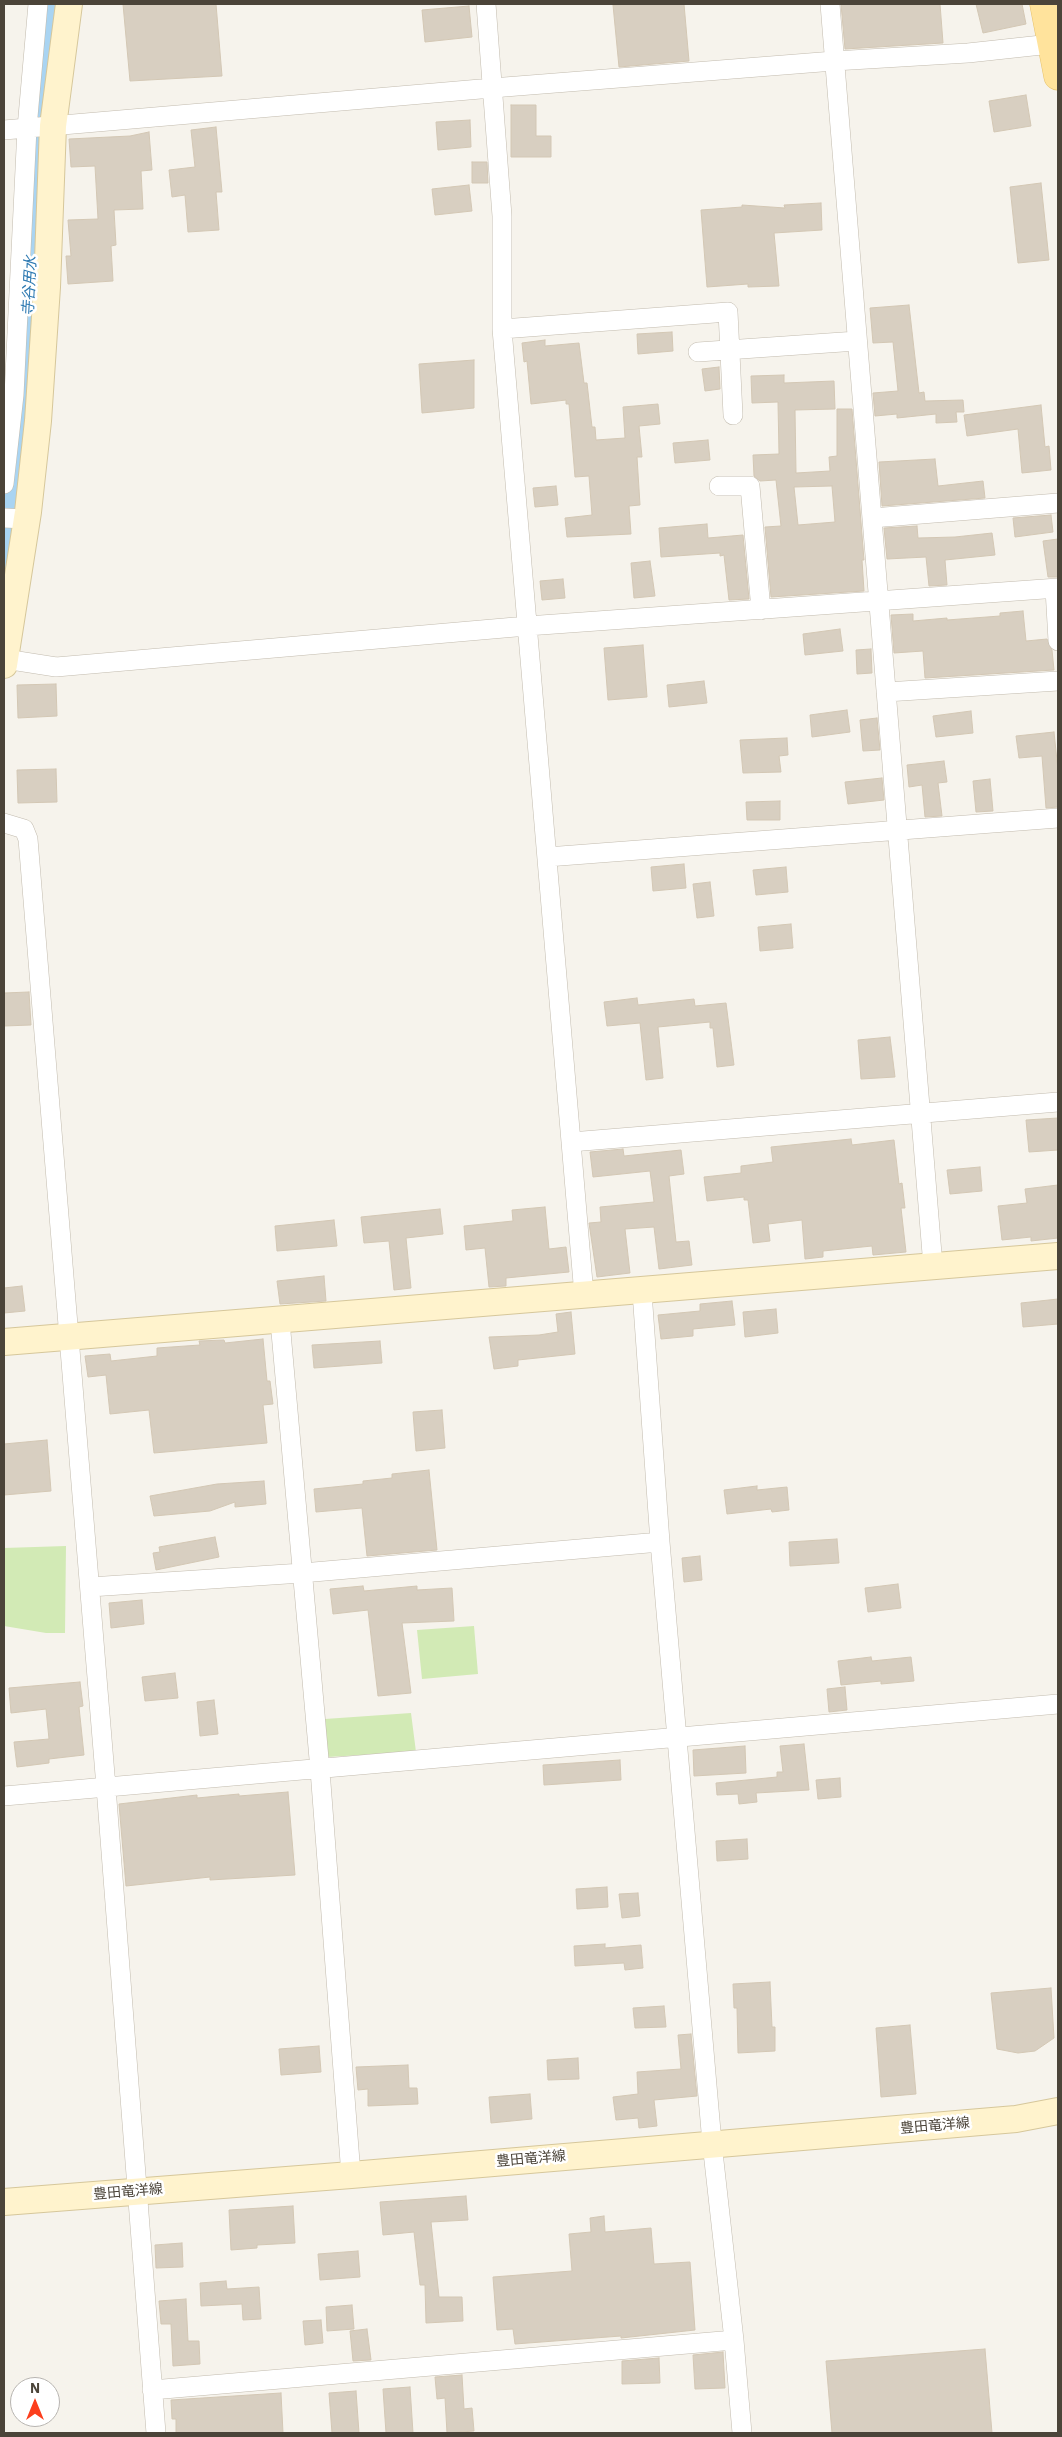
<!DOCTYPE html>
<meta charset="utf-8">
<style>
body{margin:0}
#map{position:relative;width:1062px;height:2437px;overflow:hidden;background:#f6f3ec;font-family:"IBM Plex Sans",sans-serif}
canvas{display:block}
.frame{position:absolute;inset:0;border:5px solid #4b4439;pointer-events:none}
.north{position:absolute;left:10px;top:2377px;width:50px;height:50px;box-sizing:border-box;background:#fff;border:1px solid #b7b4b0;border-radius:50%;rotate:0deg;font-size:14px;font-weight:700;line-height:20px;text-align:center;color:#4b4439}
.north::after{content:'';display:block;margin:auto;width:18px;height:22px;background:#fc3f1d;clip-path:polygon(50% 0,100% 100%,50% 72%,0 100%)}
</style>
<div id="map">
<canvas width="1062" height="2437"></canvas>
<div class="frame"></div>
<div class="north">N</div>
</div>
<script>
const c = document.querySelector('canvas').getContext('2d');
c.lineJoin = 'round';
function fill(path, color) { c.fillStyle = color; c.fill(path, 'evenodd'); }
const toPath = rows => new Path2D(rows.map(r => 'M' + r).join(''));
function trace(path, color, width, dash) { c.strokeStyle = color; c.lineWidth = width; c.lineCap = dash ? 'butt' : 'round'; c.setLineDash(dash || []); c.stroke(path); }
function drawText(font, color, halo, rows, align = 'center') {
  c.font = font + ' "IBM Plex Sans","Noto Sans JP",sans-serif'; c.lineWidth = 5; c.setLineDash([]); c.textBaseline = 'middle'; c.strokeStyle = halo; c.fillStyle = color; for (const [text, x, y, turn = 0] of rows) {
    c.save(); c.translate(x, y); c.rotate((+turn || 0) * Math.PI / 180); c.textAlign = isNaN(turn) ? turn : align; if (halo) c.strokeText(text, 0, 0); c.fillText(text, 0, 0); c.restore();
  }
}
const green = toPath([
 [38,4,69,4,4,661,4,462],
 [66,1546,65,1633,46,1633,4,1626,4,1548],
 [474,1626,478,1674,422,1679,417,1630],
 [411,1713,416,1752,327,1757,325,1719]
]);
const river = toPath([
 [4,568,9,540,26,344,40,113,51,4]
]);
const building = toPath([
 [123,4,216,4,222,76,130,81,123,4],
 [630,4,684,4,689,61,619,67,613,5,630,4],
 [841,4,940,4,943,43,845,49,841,4],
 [976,4,1022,4,1026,24,983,33,976,4],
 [469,6,472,37,425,42,422,10,469,6],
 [1026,95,1031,126,994,132,989,101,1026,95],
 [511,105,536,105,536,136,551,136,551,157,511,157,511,105],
 [470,120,471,147,438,150,436,122,470,120],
 [216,127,222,192,216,192,219,230,188,232,185,195,172,197,169,170,195,167,191,130,216,127],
 [149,132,152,170,141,171,143,209,114,210,116,245,111,246,113,281,68,284,66,256,71,256,68,220,98,219,95,166,71,167,69,139,130,136,149,132],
 [472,162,487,162,488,183,472,183,472,162],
 [1041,183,1049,260,1018,263,1010,187,1041,183],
 [469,185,472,211,435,215,432,189,469,185],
 [821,203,822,230,774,233,779,286,748,287,748,284,707,287,701,210,742,207,742,205,785,208,784,205,821,203],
 [909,305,919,393,924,392,925,401,963,400,964,412,956,412,957,422,936,423,936,414,897,418,897,414,875,416,873,393,898,391,893,342,873,343,870,308,909,305],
 [672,332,673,351,638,354,637,334,672,332],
 [545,340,545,346,579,343,584,383,587,383,592,427,595,427,596,440,625,438,623,407,658,404,660,424,639,426,642,457,637,457,640,505,629,506,631,534,567,537,565,518,592,515,589,476,575,477,569,404,566,404,566,400,531,404,527,361,524,362,522,343,545,340],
 [474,360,474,408,422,413,419,364,474,360],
 [719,367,720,389,705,391,702,369,719,367],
 [784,375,784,383,834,381,835,409,795,410,796,473,830,471,829,457,837,456,837,409,852,409,864,560,862,560,864,591,771,597,765,527,781,526,776,480,760,481,754,476,753,455,779,454,778,402,752,403,751,376,784,375],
 [832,486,835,522,798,525,794,487,832,486],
 [1041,405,1045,447,1049,446,1051,470,1022,473,1018,429,967,436,964,415,1041,405],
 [708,440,710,460,675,463,673,443,708,440],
 [935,459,938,486,983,481,985,498,882,506,879,462,935,459],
 [556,486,558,505,535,507,533,488,556,486],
 [1051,515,1053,532,1015,537,1013,518,1051,515],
 [707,524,708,538,743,535,749,599,729,600,724,555,720,556,720,553,661,557,659,528,707,524],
 [917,526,918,538,955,537,992,533,995,555,945,560,947,585,929,586,926,557,887,559,884,528,917,526],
 [1058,539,1058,577,1048,577,1043,541,1058,539],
 [650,561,655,596,634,598,631,563,650,561],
 [563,579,565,598,542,600,540,581,563,579],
 [1023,611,1026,641,1047,639,1052,650,1054,670,925,678,923,651,894,653,891,615,913,614,913,621,947,618,947,620,1000,616,1000,613,1023,611],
 [840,629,843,651,805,655,803,634,840,629],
 [643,645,647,697,608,700,604,648,643,645],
 [871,649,872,673,857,674,856,650,871,649],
 [704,681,707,703,669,707,667,685,704,681],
 [56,684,57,716,18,718,17,685,56,684],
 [847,710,850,732,812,737,810,715,847,710],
 [971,711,973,733,936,737,933,716,971,711],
 [877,718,880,750,863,751,860,720,877,718],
 [1054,732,1058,770,1058,807,1046,808,1042,756,1019,758,1016,736,1054,732],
 [787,738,788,755,779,756,781,772,743,773,740,740,787,738],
 [944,761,947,782,938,783,942,816,925,817,922,785,909,787,907,765,944,761],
 [56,769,57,802,18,803,17,770,56,769],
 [882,778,884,800,848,804,845,782,882,778],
 [990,779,993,811,976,812,973,781,990,779],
 [780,801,780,820,747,820,746,802,780,801],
 [684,864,686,888,653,891,651,867,684,864],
 [786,867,788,892,756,895,753,870,786,867],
 [710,882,714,916,697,918,693,884,710,882],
 [791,924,793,948,760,951,758,927,791,924],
 [29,992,31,1025,4,1026,4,993,29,992],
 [637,998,638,1005,694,999,695,1006,726,1003,734,1065,717,1067,713,1028,710,1028,710,1022,658,1027,663,1078,646,1080,640,1023,607,1026,604,1002,637,998],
 [890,1037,895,1077,861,1079,858,1040,890,1037],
 [1058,1118,1058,1150,1029,1152,1026,1120,1058,1118],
 [851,1139,852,1145,894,1140,899,1184,902,1183,905,1208,901,1208,906,1252,873,1255,872,1246,823,1251,823,1257,805,1259,802,1220,768,1224,770,1241,753,1243,748,1200,744,1200,744,1197,707,1201,704,1177,741,1173,741,1166,773,1162,771,1147,851,1139],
 [623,1149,624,1156,681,1150,684,1174,669,1176,676,1242,689,1241,692,1265,659,1269,654,1227,625,1229,630,1273,597,1277,589,1223,601,1222,600,1207,654,1202,650,1171,593,1177,590,1152,623,1149],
 [980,1167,982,1191,950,1194,947,1170,980,1167],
 [1058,1185,1058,1238,1031,1241,1031,1237,1002,1240,998,1206,1027,1203,1025,1189,1058,1185],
 [545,1207,549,1249,566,1247,569,1272,506,1278,506,1286,489,1287,485,1248,466,1250,464,1226,513,1221,512,1210,545,1207],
 [440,1209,443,1234,406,1238,411,1288,394,1290,389,1241,364,1243,361,1217,440,1209],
 [334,1220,337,1246,277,1251,275,1226,334,1220],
 [324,1276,326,1301,280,1304,277,1281,324,1276],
 [22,1286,25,1311,4,1313,4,1288,22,1286],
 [1058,1299,1058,1324,1023,1327,1021,1303,1058,1299],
 [732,1301,735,1325,693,1329,693,1336,661,1339,658,1315,700,1311,700,1304,732,1301],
 [776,1309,778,1333,745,1337,743,1312,776,1309],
 [571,1312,575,1354,518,1360,518,1366,494,1369,489,1337,539,1335,558,1332,556,1314,571,1312],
 [263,1339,267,1381,270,1381,273,1404,263,1405,267,1443,154,1453,149,1410,110,1414,106,1375,88,1377,85,1356,110,1354,111,1361,157,1356,157,1348,200,1345,199,1341,224,1340,225,1343,263,1339],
 [380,1341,382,1363,314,1368,312,1345,380,1341],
 [442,1410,445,1448,416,1451,413,1412,442,1410],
 [47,1440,51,1491,4,1495,4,1444,47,1440],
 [429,1470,437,1550,367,1556,362,1508,316,1512,314,1489,363,1484,363,1481,392,1478,392,1474,429,1470],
 [264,1481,266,1504,235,1507,235,1502,210,1511,154,1516,150,1496,217,1484,264,1481],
 [757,1486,757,1490,787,1487,789,1510,772,1512,771,1509,727,1514,724,1490,757,1486],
 [215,1537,219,1557,156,1570,153,1553,160,1552,159,1547,215,1537],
 [837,1539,839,1563,790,1566,789,1542,837,1539],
 [700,1556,702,1580,684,1582,682,1558,700,1556],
 [898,1584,901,1608,868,1612,865,1588,898,1584],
 [363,1586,364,1591,417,1586,417,1590,452,1588,454,1621,402,1623,411,1693,378,1696,368,1610,333,1614,330,1589,363,1586],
 [142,1600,144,1624,111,1628,109,1603,142,1600],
 [871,1657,872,1661,911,1657,914,1681,881,1684,881,1681,841,1685,838,1661,871,1657],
 [175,1673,178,1698,145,1701,142,1677,175,1673],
 [80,1682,83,1706,79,1707,84,1755,49,1759,49,1763,17,1767,14,1742,49,1739,46,1709,11,1713,9,1688,80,1682],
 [845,1687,847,1710,829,1712,827,1689,845,1687],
 [214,1700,218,1734,200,1736,197,1702,214,1700],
 [804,1744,809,1790,756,1793,757,1802,739,1804,738,1794,717,1795,716,1783,777,1777,777,1772,783,1772,780,1746,804,1744],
 [745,1746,746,1773,694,1776,693,1750,745,1746],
 [620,1760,621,1780,544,1785,543,1765,620,1760],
 [840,1778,841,1797,818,1799,816,1780,840,1778],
 [288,1792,295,1875,210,1880,210,1877,126,1886,119,1804,197,1795,197,1798,239,1794,239,1796,288,1792],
 [747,1839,748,1859,717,1861,716,1841,747,1839],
 [607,1887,608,1907,577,1909,576,1889,607,1887],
 [638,1893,640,1916,622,1918,619,1894,638,1893],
 [605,1944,605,1948,641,1945,643,1968,625,1970,624,1963,575,1966,574,1946,605,1944],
 [770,1982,772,2027,775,2027,775,2051,738,2053,737,2008,734,2008,733,1984,770,1982],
 [1051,1988,1054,2038,1035,2051,1018,2053,997,2049,991,1993,1051,1988],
 [664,2006,666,2027,635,2028,633,2008,664,2006],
 [910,2025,916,2094,881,2097,876,2028,910,2025],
 [691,2034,697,2096,654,2100,657,2126,639,2128,638,2118,616,2120,613,2097,638,2094,637,2072,681,2069,678,2035,691,2034],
 [319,2046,321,2072,281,2075,279,2049,319,2046],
 [578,2058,579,2079,548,2080,547,2060,578,2058],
 [408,2065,409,2088,417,2088,418,2104,368,2106,368,2089,358,2090,356,2067,408,2065],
 [530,2094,532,2119,491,2123,489,2097,530,2094],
 [466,2196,468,2220,431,2222,439,2297,462,2297,463,2321,426,2323,425,2285,420,2285,414,2232,383,2235,380,2202,466,2196],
 [293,2206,295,2243,257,2245,257,2248,231,2250,229,2210,293,2206],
 [604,2216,605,2232,651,2228,654,2264,690,2262,695,2330,621,2338,621,2336,515,2344,513,2329,497,2330,493,2277,572,2271,569,2234,591,2232,590,2218,604,2216],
 [182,2243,183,2267,156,2268,155,2245,182,2243],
 [358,2251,360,2277,320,2280,318,2254,358,2251],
 [226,2281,227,2289,259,2287,261,2319,243,2320,242,2304,201,2306,200,2283,226,2281],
 [186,2299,188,2341,199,2341,200,2364,173,2366,171,2324,161,2324,159,2301,186,2299],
 [352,2305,354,2329,327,2331,326,2307,352,2305],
 [321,2320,323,2343,305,2345,303,2321,321,2320],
 [367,2329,371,2360,353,2361,350,2331,367,2329],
 [985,2349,992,2433,832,2433,826,2361,985,2349],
 [723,2352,725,2388,695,2389,693,2355,723,2352],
 [659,2358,660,2383,622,2384,622,2361,659,2358],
 [462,2375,464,2409,472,2408,474,2431,447,2433,445,2398,437,2399,435,2377,462,2375],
 [410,2387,413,2433,386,2433,383,2389,410,2387],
 [356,2391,359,2433,332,2433,329,2393,356,2391],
 [281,2393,283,2433,176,2433,176,2419,172,2419,171,2400,281,2393]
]);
const street = toPath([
 [486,4,502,216,502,329,584,1295],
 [830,4,933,1266],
 [4,130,492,88,834,61,968,53,1051,44],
 [502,329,728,312,733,415],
 [698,352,857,341],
 [4,484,14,395,27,128,38,4],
 [719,486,750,486,761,610],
 [4,518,26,519],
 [872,518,1058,503],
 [1055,589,1058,641],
 [5,659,56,667,527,626,1058,588],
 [886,692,1058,681],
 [4,823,24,829,28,839,106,1787,156,2433],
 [547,857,1058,818],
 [571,1142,1058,1102],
 [642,1292,660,1542,712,2143,734,2340,742,2433],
 [280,1321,320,1770,351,2175],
 [90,1587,302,1573,660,1542],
 [4,1796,1058,1704],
 [152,2390,734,2340]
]);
const secondary = toPath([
 [4,665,28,512,38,421,47,287,53,126,69,4],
 [4,1342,1058,1256],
 [4,2202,351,2175,1016,2119,1058,2111]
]);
const primary = toPath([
 [1044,4,1058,76]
]);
const streetNames = [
 ["豊田竜洋線",935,2126,-5],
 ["豊田竜洋線",531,2159,-5],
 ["豊田竜洋線",128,2192,-5]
];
const waterNames = [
 ["寺谷用水",30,286,-87]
];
fill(green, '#d2eab5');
trace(river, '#a9d4f2', 32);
fill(building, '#d8cfc1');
trace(building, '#d3c7b4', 1);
trace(street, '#c2bbae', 20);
trace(secondary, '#d6c79b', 28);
trace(primary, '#e6c16a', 29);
trace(street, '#fff', 19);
trace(secondary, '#fff3cd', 26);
trace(primary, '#ffe39c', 28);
drawText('14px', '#4b4439', '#fff', streetNames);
drawText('italic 15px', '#2e7ab2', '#fff', waterNames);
</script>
